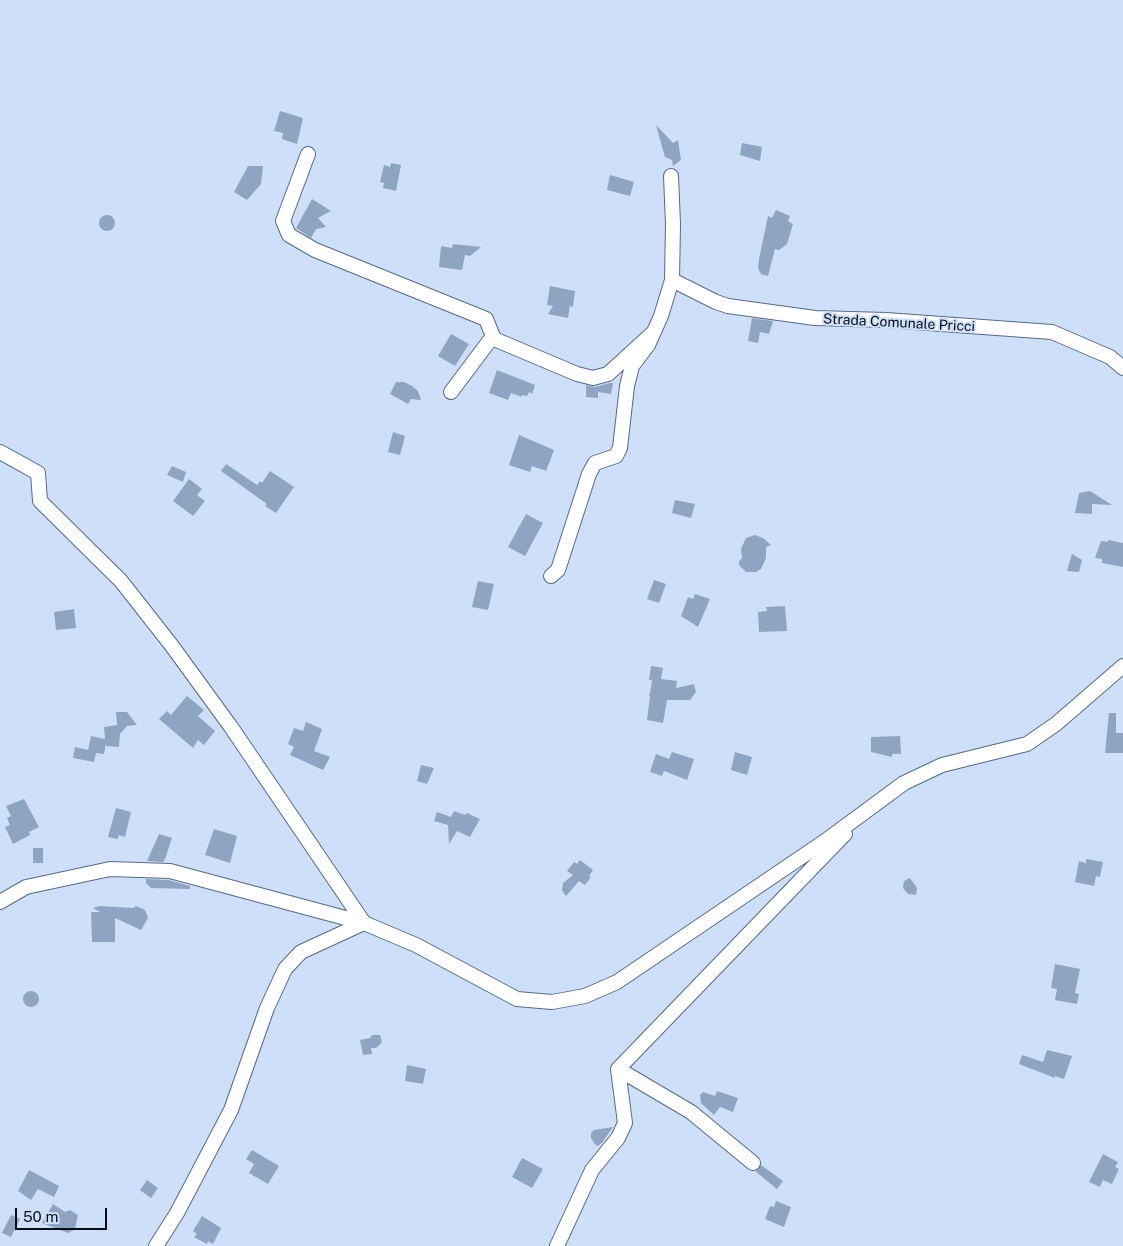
<!DOCTYPE html>
<style>
body{margin:0}
#map{position:relative;width:1123px;height:1246px;overflow:hidden;background:#cee0f9;font-family:"Public Sans",sans-serif}
canvas{display:block}
.scale{position:absolute;left:15px;top:1208px;width:92px;height:22px;box-sizing:border-box;border:2px solid #060d17;border-top:0;padding-left:6px;font-size:15px;line-height:18px;white-space:nowrap;color:#060d17;-webkit-text-stroke:4px #cee0f9;paint-order:stroke}
</style>
<div id="map">
<canvas width="1123" height="1246"></canvas>
<div class="scale">50 m</div>
</div>
<script>
const c = document.querySelector('canvas').getContext('2d');
c.lineJoin = 'round';
function fill(path, color) { c.fillStyle = color; c.fill(path, 'evenodd'); }
const toPath = rows => new Path2D(rows.map(r => 'M' + r).join(''));
function trace(path, color, width, dash) { c.strokeStyle = color; c.lineWidth = width; c.lineCap = dash ? 'butt' : 'round'; c.setLineDash(dash || []); c.stroke(path); }
function drawText(font, color, halo, rows, align = 'center') {
  c.font = font + ' "Public Sans",sans-serif'; c.lineWidth = 4; c.setLineDash([]); c.textBaseline = 'middle'; c.strokeStyle = halo; c.fillStyle = color; for (const [text, x, y, turn = 0] of rows) {
    c.save(); c.translate(x, y); c.rotate((+turn || 0) * Math.PI / 180); c.textAlign = isNaN(turn) ? turn : align; if (halo) c.strokeText(text, 0, 0); c.fillText(text, 0, 0); c.restore();
  }
}
const building = toPath([
 [280,111,303,118,297,144,282,139,283,133,274,131],
 [656,125,673,143,678,140,681,160,673,166,672,160,665,157],
 [742,143,762,147,760,161,740,155],
 [391,163,401,165,396,191,383,188,384,183,380,182,384,165,390,167],
 [248,166,263,166,261,184,247,200,234,192],
 [610,175,634,182,630,196,607,190],
 [312,199,331,211,318,218,326,227,316,229,311,238,296,228],
 [776,210,790,216,788,221,793,224,787,244,779,250,775,249,768,276,761,274,758,268,759,259,768,216,772,218],
 '99 223a8 8 0 1 1 16 0a8 8 0 1 1-16 0Z',
 [453,244,481,247,470,256,465,255,462,270,439,267,441,246,452,248],
 [550,286,575,291,573,307,570,306,568,318,548,314,553,306,547,305],
 [752,318,773,321,769,334,760,332,758,343,748,341],
 [451,334,469,344,455,366,438,356],
 [497,370,535,385,532,394,529,392,527,396,522,395,522,397,511,393,508,400,489,393],
 [396,382,404,382,412,386,418,391,421,400,411,399,408,404,390,394],
 [610,383,613,383,611,394,598,392,598,398,586,397,586,385,595,387],
 [393,432,405,436,400,455,388,452],
 [519,435,554,450,546,471,532,466,530,472,509,465],
 [226,464,257,485,260,481,262,483,270,471,294,487,276,513,265,506,267,504,221,471],
 [172,466,186,472,183,482,167,475],
 [189,479,202,489,197,495,205,501,193,516,173,501],
 [1090,491,1112,505,1092,504,1092,514,1075,513,1079,493],
 [675,500,695,504,691,518,672,513],
 [526,514,543,523,525,556,508,547],
 [755,535,763,538,771,545,766,547,766,558,761,569,756,572,746,572,739,565,739,561,742,558,741,549,746,538],
 [1108,540,1123,543,1123,567,1102,563,1102,559,1095,558,1101,541,1108,542],
 [1072,554,1082,560,1079,572,1067,571],
 [654,580,666,584,659,603,647,599],
 [478,581,494,584,488,610,472,607],
 [695,594,710,599,698,627,681,616,688,597,693,599],
 [785,606,787,631,759,632,758,612,767,611,766,607],
 [74,609,76,628,56,630,54,612],
 [651,666,663,668,661,679,677,681,676,688,694,684,696,692,690,700,667,700,663,723,647,720,650,696,648,694,650,694,652,680,649,680],
 [187,696,204,710,198,716,215,731,204,745,198,740,193,748,159,719,167,711,171,715],
 [116,712,127,712,137,725,127,726,120,734,119,747,106,746,106,743,104,754,96,753,94,762,73,758,75,747,88,750,91,736,105,739,104,727,117,725],
 [1109,713,1116,713,1116,733,1123,733,1123,753,1105,753],
 [306,722,322,729,314,751,330,757,323,770,290,755,294,747,288,744,294,728,303,731],
 [900,736,901,754,892,754,892,757,871,752,871,737],
 [672,752,694,759,687,780,664,771,662,776,650,772,656,754,669,759],
 [735,752,752,757,747,775,731,770],
 [421,765,434,768,427,784,417,781],
 [24,799,39,827,29,832,30,835,13,844,5,827,10,825,7,818,11,816,6,806],
 [116,808,131,812,125,837,119,835,118,839,108,837],
 [454,811,465,815,467,813,480,819,470,837,457,831,449,844,448,825,434,821,437,812,451,817],
 [214,829,237,836,230,863,205,855],
 [159,834,172,838,165,859,163,862,147,861],
 [33,848,43,848,43,863,33,863],
 [1086,859,1103,862,1100,877,1096,876,1094,886,1075,882,1079,861,1086,863],
 [580,860,593,870,589,876,591,877,585,885,579,881,566,896,562,890,563,883,573,875,567,871,574,862,577,864],
 [910,878,917,888,916,895,908,894,903,888,904,881],
 [146,879,169,880,190,886,190,889,151,888,146,883],
 [100,906,133,908,136,906,145,910,148,918,141,930,115,918,115,942,92,942,91,912,100,912,93,908],
 [1055,964,1080,969,1075,993,1079,994,1077,1004,1055,1000,1057,989,1051,988],
 '23 999a8 8 0 1 1 16 0a8 8 0 1 1-16 0Z',
 [372,1035,380,1035,382,1042,376,1048,371,1048,372,1054,363,1055,360,1040,370,1038],
 [1047,1050,1072,1056,1064,1079,1055,1076,1055,1078,1019,1064,1022,1055,1043,1062],
 [407,1065,426,1069,423,1084,405,1081],
 [717,1091,738,1098,733,1112,720,1107,714,1115,701,1103,700,1095,703,1092,715,1096],
 [613,1127,602,1143,597,1146,594,1143,591,1138,591,1133,594,1130],
 [252,1150,279,1166,268,1184,249,1173,254,1164,246,1159],
 [1103,1154,1118,1162,1115,1167,1119,1169,1112,1184,1103,1180,1100,1187,1089,1182],
 [522,1158,543,1169,532,1188,512,1177],
 [761,1165,783,1181,777,1189,755,1171],
 [29,1170,59,1186,54,1197,38,1189,31,1200,18,1191],
 [147,1180,158,1188,151,1198,140,1190],
 [776,1201,791,1207,784,1227,765,1219,770,1206,774,1207],
 [53,1204,65,1212,70,1210,78,1215,75,1229,68,1233,42,1223],
 [11,1215,20,1219,11,1237,2,1233],
 [202,1216,221,1228,213,1244,208,1241,207,1244,194,1237,197,1234,193,1231]
]);
const minor = toPath([
 [308,154,283,221,289,235,315,250,486,319,494,339,577,374,593,378,608,374,654,332],
 [672,280,716,302,728,306,815,318,886,320,1052,332,1110,357,1123,368],
 [451,392,493,336],
 [0,452,38,473,40,501,121,581,172,646,231,727,364,923,301,952,285,969,267,1008,231,1110,177,1213,156,1246],
 [551,576,558,570,589,474,595,463,616,456,620,448,627,386,632,366,648,345,661,316,672,280,673,224,671,176],
 [0,902,26,887,110,869,170,871,364,923,416,945,517,999,552,1002,585,996,617,982,828,839,904,783,942,765,1027,744,1056,724,1123,666],
 [618,1069,691,1112,753,1163],
 [557,1246,592,1170,618,1138,625,1123,618,1069,845,834]
]);
const streetNames = [
 ["Strada Comunale Pricci",899,323,3]
];
fill(building, '#8ea4c1');
trace(minor, '#566a85', 16);
trace(minor, '#fff', 14);
drawText('14px', '#060d17', '#cee0f9', streetNames);
</script>
